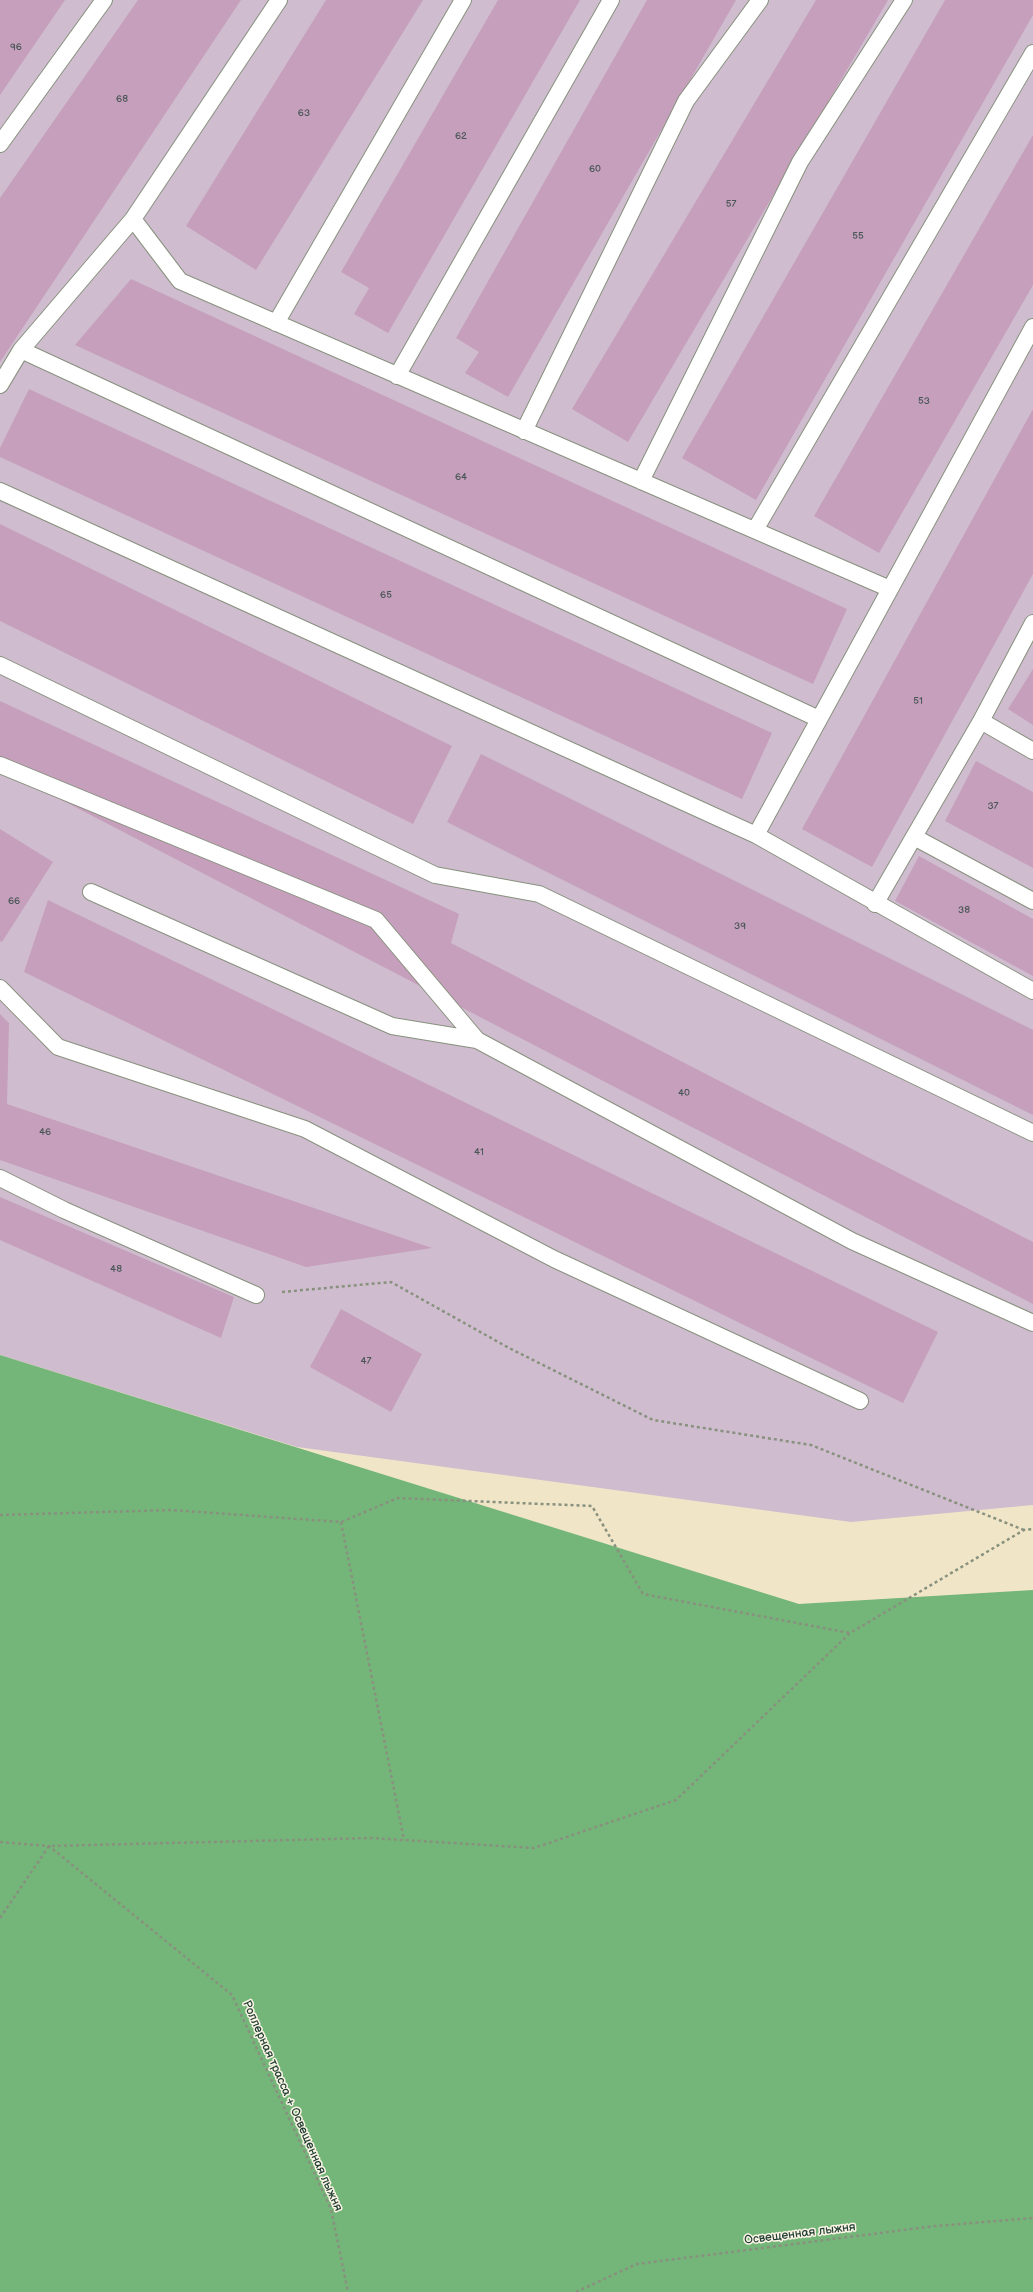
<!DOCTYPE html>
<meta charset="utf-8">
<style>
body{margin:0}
canvas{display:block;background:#f1e5c8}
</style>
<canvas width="1033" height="2292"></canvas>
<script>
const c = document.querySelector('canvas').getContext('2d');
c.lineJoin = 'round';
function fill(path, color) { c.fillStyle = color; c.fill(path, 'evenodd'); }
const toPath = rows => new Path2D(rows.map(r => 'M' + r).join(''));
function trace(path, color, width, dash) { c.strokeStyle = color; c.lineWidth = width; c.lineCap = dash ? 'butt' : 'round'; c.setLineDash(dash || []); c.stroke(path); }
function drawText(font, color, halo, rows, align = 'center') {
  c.font = font + ' "Balsamiq Sans",sans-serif'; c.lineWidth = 3; c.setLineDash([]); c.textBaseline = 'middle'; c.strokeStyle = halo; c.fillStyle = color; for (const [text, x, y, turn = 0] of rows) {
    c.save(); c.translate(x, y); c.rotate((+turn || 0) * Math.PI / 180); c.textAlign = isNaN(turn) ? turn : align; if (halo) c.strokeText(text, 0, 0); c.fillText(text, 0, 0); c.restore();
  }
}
const industrial = toPath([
 [4,0,1033,0,1033,1505,851,1522,297,1447,0,1355,0,6]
]);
const forest = toPath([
 [0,1355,799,1604,1033,1590,1033,2292,0,2292]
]);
const building = toPath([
 [0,0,65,0,0,95],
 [138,0,241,0,0,362,0,198],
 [326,0,423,0,256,270,186,226],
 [498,0,580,0,388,333,354,314,369,288,341,272],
 [647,0,736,0,508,397,465,373,479,352,456,338],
 [816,0,888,0,628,442,572,409],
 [945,0,1033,0,1033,15,756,500,682,458],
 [1033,135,1033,285,879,553,814,516],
 [131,279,847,609,813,684,75,345],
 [29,389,772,733,742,799,0,457,0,448],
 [1033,409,1033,574,872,867,802,829],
 [0,524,452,746,413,824,0,621],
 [1033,669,1033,725,1008,709],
 [0,701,459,914,451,943,1033,1242,1033,1304,0,768],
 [481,754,1033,1030,1033,1115,447,822],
 [976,761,1033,792,1033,868,945,821],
 [0,829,53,862,2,942,0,941],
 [919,856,1033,919,1033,976,895,901],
 [48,900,938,1332,903,1403,24,972],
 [0,1014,9,1023,7,1104,432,1248,306,1267,0,1160],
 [0,1197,234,1297,221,1338,0,1240],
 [341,1309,422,1354,391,1412,310,1367]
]);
const path = toPath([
 [282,1292,391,1282,509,1348,653,1420,811,1445,1024,1530],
 [0,1515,171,1510,341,1522,398,1498,592,1506,643,1594,850,1633],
 [341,1522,404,1840],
 [0,1842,49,1846,232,1995,331,2209,348,2292],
 [0,1918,49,1846,371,1838,534,1848,676,1800,850,1633,1024,1530,1033,1529],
 [576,2292,637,2264,935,2226,1033,2218]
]);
const service = toPath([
 [0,144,104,0],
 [133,219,180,281,890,589],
 [276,323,463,0],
 [1033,327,756,835,1033,991],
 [21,350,819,719],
 [397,376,611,0],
 [0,385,21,350,133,219,279,0],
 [524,431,686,101,760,0],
 [641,481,800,162,904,0],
 [0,491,756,835],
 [755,530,1033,53],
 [0,665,435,875,539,894,1033,1133],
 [981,721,1033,751],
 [0,765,376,920,477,1040,852,1241,1033,1323],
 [914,837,1033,901],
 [91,892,392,1026,477,1040],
 [875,904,981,721,1033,623],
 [0,988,58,1047,305,1129,554,1259,860,1401],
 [0,1178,64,1210,256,1295]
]);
const numberNames = [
 ["96",16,47],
 ["68",122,99],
 ["63",304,113],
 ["62",461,136],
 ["60",595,169],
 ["57",731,204],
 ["55",858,236],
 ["53",924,401],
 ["64",461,477],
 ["65",386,595],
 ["51",918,701],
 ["37",993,806],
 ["66",14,901],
 ["38",964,910],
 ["39",740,926],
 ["40",684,1093],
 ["46",45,1132],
 ["41",479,1152],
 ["48",116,1269],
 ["47",366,1361]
];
const streetNames = [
 ["Роллерная трасса + Освещенная лыжня",292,2106,66],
 ["Освещенная лыжня",800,2234,-7]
];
fill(industrial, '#cfbdcf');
fill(forest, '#74b679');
fill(building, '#c69fbc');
trace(service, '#88917e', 18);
trace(path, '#88917e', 2.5, [3, 3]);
trace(service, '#fff', 16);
drawText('10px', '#495656', null, numberNames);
drawText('12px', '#1f3d34', '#fcf5e5', streetNames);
</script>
